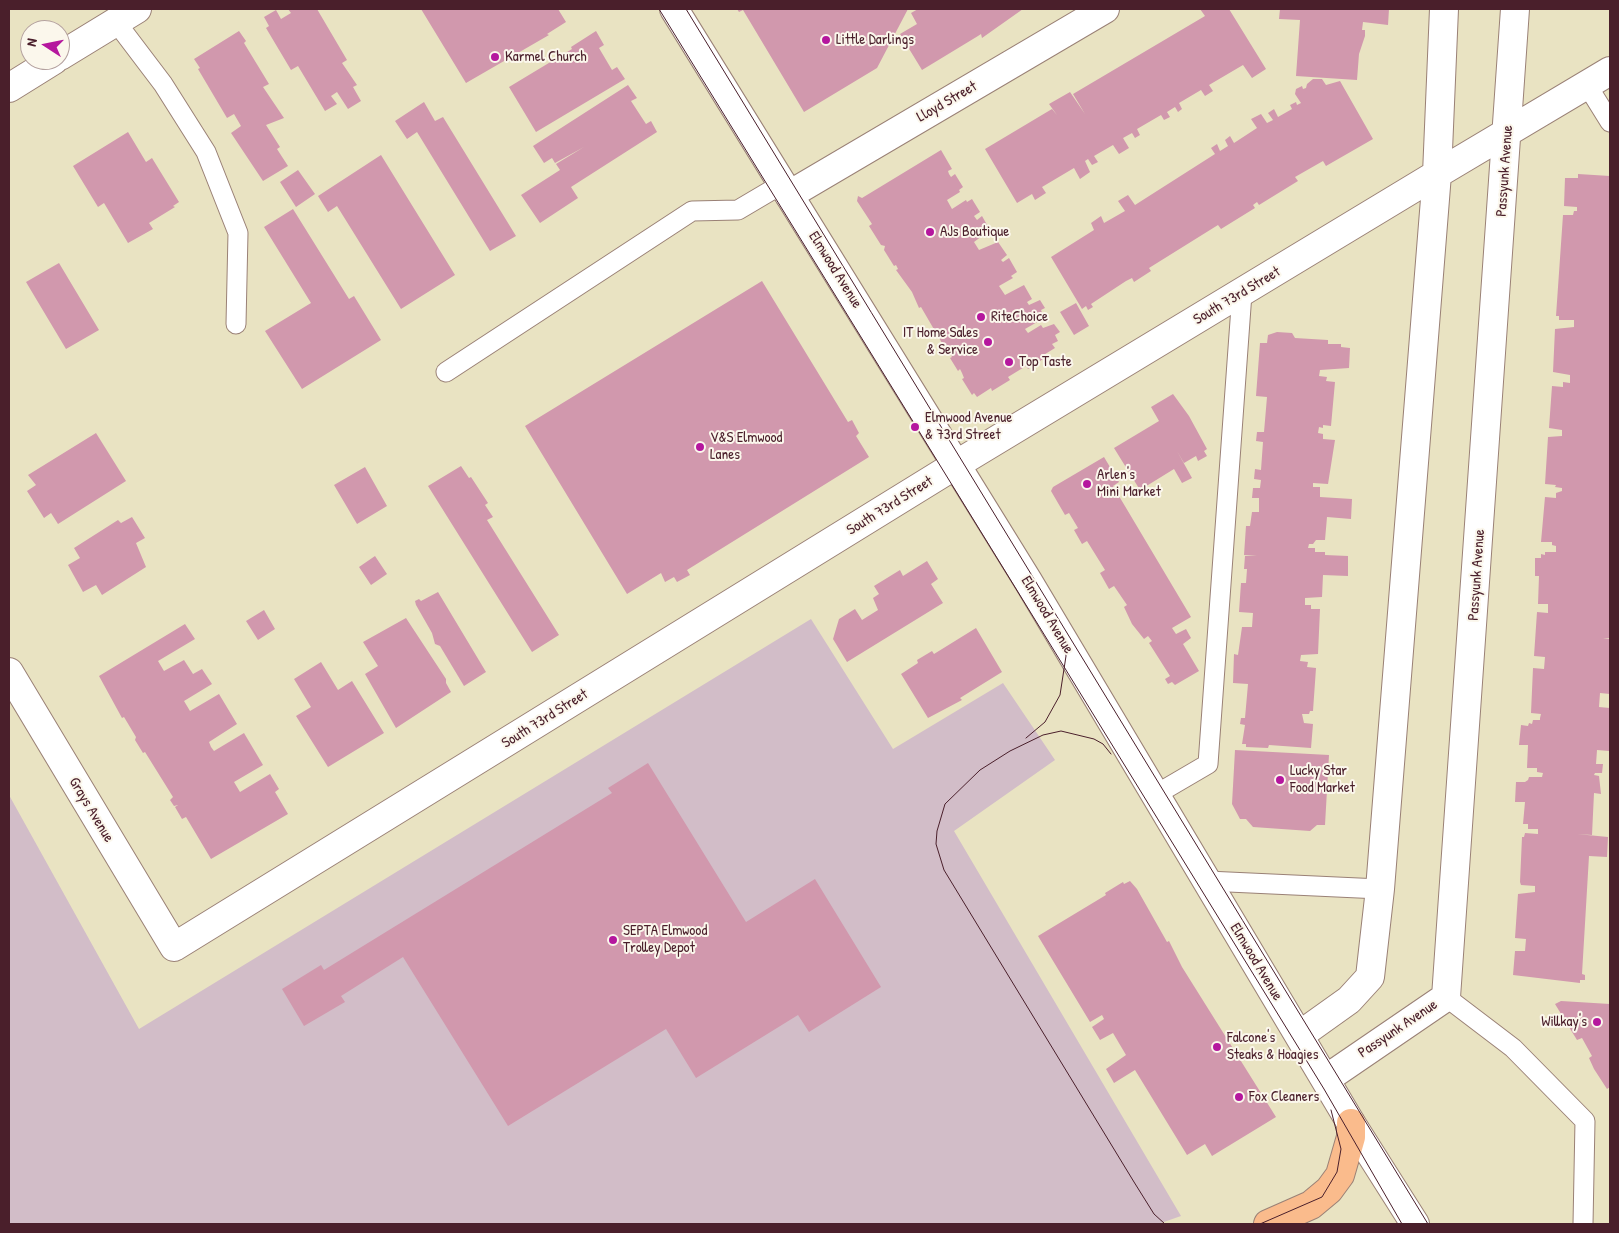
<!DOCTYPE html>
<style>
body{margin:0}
#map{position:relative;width:1619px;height:1233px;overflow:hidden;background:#e9e3c2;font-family:"Patrick Hand",sans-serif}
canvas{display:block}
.frame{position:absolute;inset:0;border:10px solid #4a1f2b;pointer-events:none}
.north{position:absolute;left:20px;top:20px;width:50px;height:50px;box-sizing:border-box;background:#fbf7ec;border:1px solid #b4a19f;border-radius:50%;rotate:281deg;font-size:14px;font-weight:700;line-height:20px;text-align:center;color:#4a1f2b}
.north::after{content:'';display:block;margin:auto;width:18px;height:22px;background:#b5179e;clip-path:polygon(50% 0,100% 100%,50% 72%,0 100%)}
</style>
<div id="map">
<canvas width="1619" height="1233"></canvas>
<div class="frame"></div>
<div class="north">N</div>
</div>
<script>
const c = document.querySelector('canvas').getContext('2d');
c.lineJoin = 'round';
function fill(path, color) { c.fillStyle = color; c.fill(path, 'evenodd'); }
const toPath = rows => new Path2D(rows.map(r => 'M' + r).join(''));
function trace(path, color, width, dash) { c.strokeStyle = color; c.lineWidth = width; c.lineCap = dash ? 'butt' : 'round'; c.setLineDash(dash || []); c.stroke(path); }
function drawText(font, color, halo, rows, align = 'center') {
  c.font = font + ' "Patrick Hand",sans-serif'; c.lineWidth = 4; c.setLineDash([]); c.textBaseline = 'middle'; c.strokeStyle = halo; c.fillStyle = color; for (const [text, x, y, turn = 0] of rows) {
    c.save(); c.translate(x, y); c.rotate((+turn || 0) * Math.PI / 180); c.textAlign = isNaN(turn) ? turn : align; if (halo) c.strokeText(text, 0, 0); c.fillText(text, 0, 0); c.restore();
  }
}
const industrial = toPath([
 [811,619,893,749,1003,683,1055,760,954,831,1181,1216,1158,1224,9,1224,9,795,139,1029]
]);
const building = toPath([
 [288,9,317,9,347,60,342,63,357,85,353,87,361,101,348,109,337,92,331,96,337,104,325,111,298,66,291,70,266,28,269,26,264,17,276,10,281,19,291,13],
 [421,9,558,9,566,22,547,34,549,35,466,83],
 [737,9,908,9,877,68,804,112,743,10,739,12],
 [918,9,1023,9,982,38,981,34,978,36,922,70,900,34,917,24,911,13],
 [1200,9,1229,9,1266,69,1252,78,1243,65,1209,85,1213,91,1205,96,1201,90,1179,103,1182,109,1178,112,1175,107,1167,112,1170,117,1164,120,1161,115,1137,129,1140,135,1135,138,1132,133,1123,138,1129,148,1119,154,1113,145,1094,156,1098,162,1092,165,1088,159,1085,161,1090,172,1080,179,1074,168,1042,187,1046,193,1035,200,1032,194,1017,203,985,149,1052,109,1057,115,1049,104,1070,92,1085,114,1073,94,1205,16],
 [1280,9,1389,9,1388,25,1363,22,1362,30,1365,30,1365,36,1359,54,1357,80,1296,76,1300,20,1279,19],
 [239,31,246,41,244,43,269,84,263,87,284,118,266,125,280,147,277,149,288,166,263,181,231,133,241,126,234,114,227,118,198,69,200,68,194,59],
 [596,31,604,45,599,48,612,70,617,67,625,79,536,132,509,87,572,49,571,47],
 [1313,79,1322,79,1326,85,1340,81,1373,139,1326,166,1323,161,1295,177,1298,181,1259,205,1257,202,1253,205,1255,208,1221,229,1218,225,1149,268,1151,271,1134,282,1132,278,1126,281,1091,304,1093,307,1088,310,1086,306,1082,309,1051,257,1094,230,1091,223,1101,216,1104,223,1125,211,1118,201,1128,195,1135,205,1215,154,1211,148,1217,144,1220,151,1228,146,1225,140,1230,136,1234,143,1257,128,1251,119,1261,114,1267,123,1273,120,1268,113,1274,109,1278,117,1292,109,1290,105,1296,102,1297,105,1301,103,1295,94,1296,89,1302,86,1303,89,1306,88,1307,84],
 [628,85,637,98,631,101,646,124,651,121,657,132,571,187,578,198,540,223,521,195,560,170,556,164,584,147,555,163,552,158,544,163,533,146],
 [424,102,435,121,443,117,516,236,490,251,417,132,407,139,395,121],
 [128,132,146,162,152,158,179,202,173,206,175,207,149,223,153,229,128,243,104,203,98,207,73,166],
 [941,150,952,169,948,171,949,174,951,177,955,174,963,187,959,190,960,192,947,200,952,209,966,200,967,202,972,199,980,212,974,216,977,220,982,216,990,230,974,242,979,250,998,242,1007,255,1001,260,1003,262,1009,258,1017,272,1011,276,1013,278,999,286,1005,295,1024,285,1032,299,1027,302,1029,305,1040,300,1045,308,1041,310,1043,315,1037,319,1039,321,1025,329,1028,333,1041,325,1043,328,1054,324,1060,332,1055,335,1058,341,1052,344,1055,348,1042,356,1043,359,1028,369,1026,366,1008,377,1010,380,992,391,991,388,977,397,974,393,972,395,962,379,964,378,962,373,960,369,958,371,950,358,952,357,947,349,946,350,921,307,919,308,912,292,896,270,898,269,896,265,894,266,884,250,885,246,881,245,869,226,872,224,857,201,858,196,862,198],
 [381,155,455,275,401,309,337,206,328,212,318,196],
 [298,170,315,194,296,207,280,182],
 [1578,174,1610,176,1610,638,1603,639,1610,639,1610,694,1600,693,1599,707,1610,708,1610,734,1609,751,1597,750,1596,764,1603,764,1602,773,1595,773,1594,775,1599,776,1601,794,1594,793,1592,835,1577,834,1608,837,1607,857,1589,856,1582,974,1585,975,1585,980,1580,980,1580,983,1513,975,1515,951,1525,951,1526,939,1515,938,1518,894,1535,892,1535,886,1521,885,1520,882,1522,837,1524,837,1525,833,1538,834,1538,829,1528,829,1528,824,1523,824,1525,802,1515,802,1516,782,1525,782,1528,780,1529,777,1542,777,1543,773,1537,772,1537,768,1527,768,1528,745,1519,745,1521,725,1528,726,1529,723,1532,724,1533,720,1540,720,1540,718,1541,714,1531,713,1533,668,1544,669,1545,657,1534,656,1537,612,1548,613,1548,604,1538,604,1539,576,1535,576,1535,558,1541,558,1541,554,1545,555,1545,552,1556,552,1556,546,1552,545,1552,542,1541,542,1545,497,1556,498,1556,493,1562,491,1562,488,1555,487,1556,485,1545,484,1548,437,1562,436,1562,430,1549,428,1552,386,1563,387,1563,382,1570,383,1570,375,1553,372,1555,329,1574,327,1574,320,1559,320,1559,316,1556,316,1563,215,1573,215,1574,211,1577,211,1577,207,1564,206,1565,178,1578,178],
 [293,209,349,299,354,296,381,340,302,389,265,331,311,303,264,227],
 [59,263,99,330,66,349,26,282],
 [762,281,848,422,852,420,859,433,856,436,869,457,687,570,690,575,677,582,674,577,665,582,661,573,627,594,525,426],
 [1076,303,1089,326,1074,335,1060,312],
 [1277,332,1292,333,1295,338,1328,340,1328,344,1341,344,1341,347,1350,348,1349,368,1320,370,1319,376,1327,377,1326,381,1335,382,1331,426,1323,425,1323,428,1319,427,1318,433,1323,434,1323,439,1335,440,1328,484,1313,483,1313,487,1320,487,1320,497,1352,499,1351,519,1327,517,1325,540,1316,540,1313,544,1309,544,1308,548,1315,548,1315,552,1325,552,1325,555,1348,556,1348,576,1323,575,1322,597,1305,598,1305,605,1311,605,1311,609,1320,609,1318,654,1301,655,1300,661,1308,662,1307,667,1316,668,1313,711,1310,711,1309,714,1302,714,1304,723,1313,724,1311,748,1269,745,1268,748,1246,747,1246,744,1242,744,1245,725,1240,724,1241,718,1245,718,1248,684,1233,683,1234,654,1238,655,1242,627,1252,627,1253,613,1239,612,1241,583,1246,583,1247,569,1244,569,1245,556,1257,556,1244,555,1246,526,1250,526,1252,512,1259,512,1259,498,1252,498,1253,488,1260,488,1261,480,1254,479,1255,469,1261,470,1263,442,1256,441,1257,432,1264,432,1267,397,1256,396,1260,343,1267,343,1268,335],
 [1173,394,1189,416,1207,449,1204,451,1207,456,1198,461,1196,456,1184,463,1177,451,1192,478,1182,483,1174,469,1140,490,1114,448,1159,421,1151,407],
 [96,433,126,481,58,524,51,513,44,518,27,491,36,485,28,475],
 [1104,457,1119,482,1113,486,1191,617,1172,628,1176,634,1186,629,1191,638,1183,644,1199,671,1175,685,1172,682,1168,684,1165,679,1170,676,1149,643,1152,641,1148,636,1144,639,1132,624,1124,607,1127,605,1114,586,1109,589,1100,573,1105,570,1087,541,1082,544,1074,530,1078,528,1069,513,1065,515,1051,491,1053,487],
 [461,466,469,478,471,477,488,503,485,505,493,517,487,520,559,635,532,652,428,486],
 [365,467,387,506,357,524,334,485],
 [132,517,145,538,136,543,146,567,102,595,96,585,83,592,68,565,80,558,74,548,118,520,121,523],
 [375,556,387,574,371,585,359,567],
 [927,561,938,579,931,584,943,603,847,662,833,639,839,619,855,609,862,620,878,610,873,598,879,594,874,586,900,570,903,576],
 [438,592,486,672,464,686,440,646,435,644,432,633,416,605,415,601,419,599,421,601],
 [264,610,275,629,258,640,246,621],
 [406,618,446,679,446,683,451,692,396,728,365,674,378,666,363,642],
 [185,624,195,639,158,661,164,671,184,660,193,674,202,669,212,684,184,701,190,711,219,694,237,724,209,742,211,747,214,751,244,733,263,765,234,782,240,792,270,774,279,789,275,792,288,814,211,859,186,817,182,819,175,807,178,805,174,806,170,800,173,797,145,752,143,753,135,740,136,737,124,717,122,718,99,676],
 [976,628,1002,672,960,698,962,700,928,718,901,674,918,663,917,660,932,651,934,654],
 [321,662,338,690,352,681,384,733,328,767,296,716,311,707,294,679],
 [1235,750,1329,755,1325,825,1317,825,1310,831,1253,827,1246,819,1240,819,1232,804],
 [648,763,746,922,815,879,881,987,809,1032,798,1015,696,1078,666,1029,508,1126,403,957,341,996,345,1002,304,1026,282,989,321,965,324,970,612,793,608,788],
 [1130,881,1137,889,1167,942,1169,941,1182,967,1276,1117,1212,1156,1205,1144,1187,1155,1135,1070,1114,1083,1106,1069,1126,1055,1113,1033,1100,1040,1092,1027,1104,1019,1102,1015,1090,1022,1038,936,1106,895,1105,893,1123,882,1124,884],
 [1561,1001,1610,1004,1610,1087,1607,1089,1594,1069,1589,1058,1592,1056,1582,1038,1577,1040,1555,1004]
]);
const service = toPath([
 [116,22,163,84,206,152,238,233,236,324],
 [1587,85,1610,122],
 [446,372,692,211,738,210,782,184],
 [1155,795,1208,764,1242,293],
 [1207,881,1380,889],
 [1446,997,1513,1048,1585,1121,1583,1224]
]);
const minor = toPath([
 [60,56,137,9],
 [9,88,54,60],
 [789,195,1105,9],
 [9,672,174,947,962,461,1437,174,1610,71],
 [1300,1035,1349,1000,1370,977,1380,889,1437,174,1444,9],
 [1326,1079,1446,997,1515,9]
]);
const tertiary = toPath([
 [674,9,1028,581,1351,1123,1415,1224]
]);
const primary = toPath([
 [1268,1224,1311,1205,1329,1190,1340,1175,1351,1137,1351,1123]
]);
const tram = toPath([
 [659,9,1324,1089,1402,1224],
 [686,9,1428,1224],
 [1026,738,1045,722,1060,695,1066,656,1065,644,1060,633],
 [1111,754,1103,744,1094,739,1061,731,1043,735,1010,751,980,770,945,804,937,831,936,844,944,870,1134,1182,1154,1214,1165,1224],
 [1260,1224,1322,1197,1337,1172,1341,1149,1331,1110]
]);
const markers = [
 [826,40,5,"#b5179e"],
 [495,57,5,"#b5179e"],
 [930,232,5,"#b5179e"],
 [981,317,5,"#b5179e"],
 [988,342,5,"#b5179e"],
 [1009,362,5,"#b5179e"],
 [915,427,5,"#b5179e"],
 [700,447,5,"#b5179e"],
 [1087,484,5,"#b5179e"],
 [1280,780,5,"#b5179e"],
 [613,940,5,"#b5179e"],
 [1597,1022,5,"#b5179e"],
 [1217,1047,5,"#b5179e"],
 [1239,1097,5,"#b5179e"]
];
const poiNames = [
 ["Little Darlings",836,40],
 ["Karmel Church",505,57],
 ["AJs Boutique",940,232],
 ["RiteChoice",991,317],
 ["IT Home Sales",978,333,"right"],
 ["& Service",978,350,"right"],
 ["Top Taste",1019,362],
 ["Elmwood Avenue",925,418],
 ["& 73rd Street",925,435],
 ["V&S Elmwood",710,438],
 ["Lanes",710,455],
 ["Arlen's",1097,475],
 ["Mini Market",1097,492],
 ["Lucky Star",1290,771],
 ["Food Market",1290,788],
 ["SEPTA Elmwood",623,931],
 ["Trolley Depot",623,948],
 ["Willkay's",1587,1022,"right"],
 ["Falcone's",1227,1038],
 ["Steaks & Hoagies",1227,1055],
 ["Fox Cleaners",1249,1097]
];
const streetNames = [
 ["Lloyd Street",947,102,-30],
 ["Passyunk Avenue",1505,171,-86],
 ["Elmwood Avenue",835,270,58],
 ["South 73rd Street",1237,296,-31],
 ["South 73rd Street",890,506,-32],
 ["Passyunk Avenue",1477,575,-86],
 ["Elmwood Avenue",1047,615,59],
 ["South 73rd Street",545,719,-32],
 ["Grays Avenue",91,810,59],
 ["Elmwood Avenue",1256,962,59],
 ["Passyunk Avenue",1398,1029,-34]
];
fill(industrial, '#d2bdc8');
fill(building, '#d198ad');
trace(service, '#9a8176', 21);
trace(minor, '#9a8176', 30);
trace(tertiary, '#9a8176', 30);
trace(primary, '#9a8176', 30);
trace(service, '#fff', 19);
trace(minor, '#fff', 28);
trace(tertiary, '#fff', 28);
trace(primary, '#fabb8c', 28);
trace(tram, '#4a1f2b', 1);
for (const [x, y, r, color] of markers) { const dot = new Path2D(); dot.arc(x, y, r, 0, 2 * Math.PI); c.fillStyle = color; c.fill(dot); trace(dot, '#fbf7ec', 2); }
drawText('15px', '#4a1f2b', '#fbf7ec', poiNames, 'left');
drawText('15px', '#4a1f2b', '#fbf7ec', streetNames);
</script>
